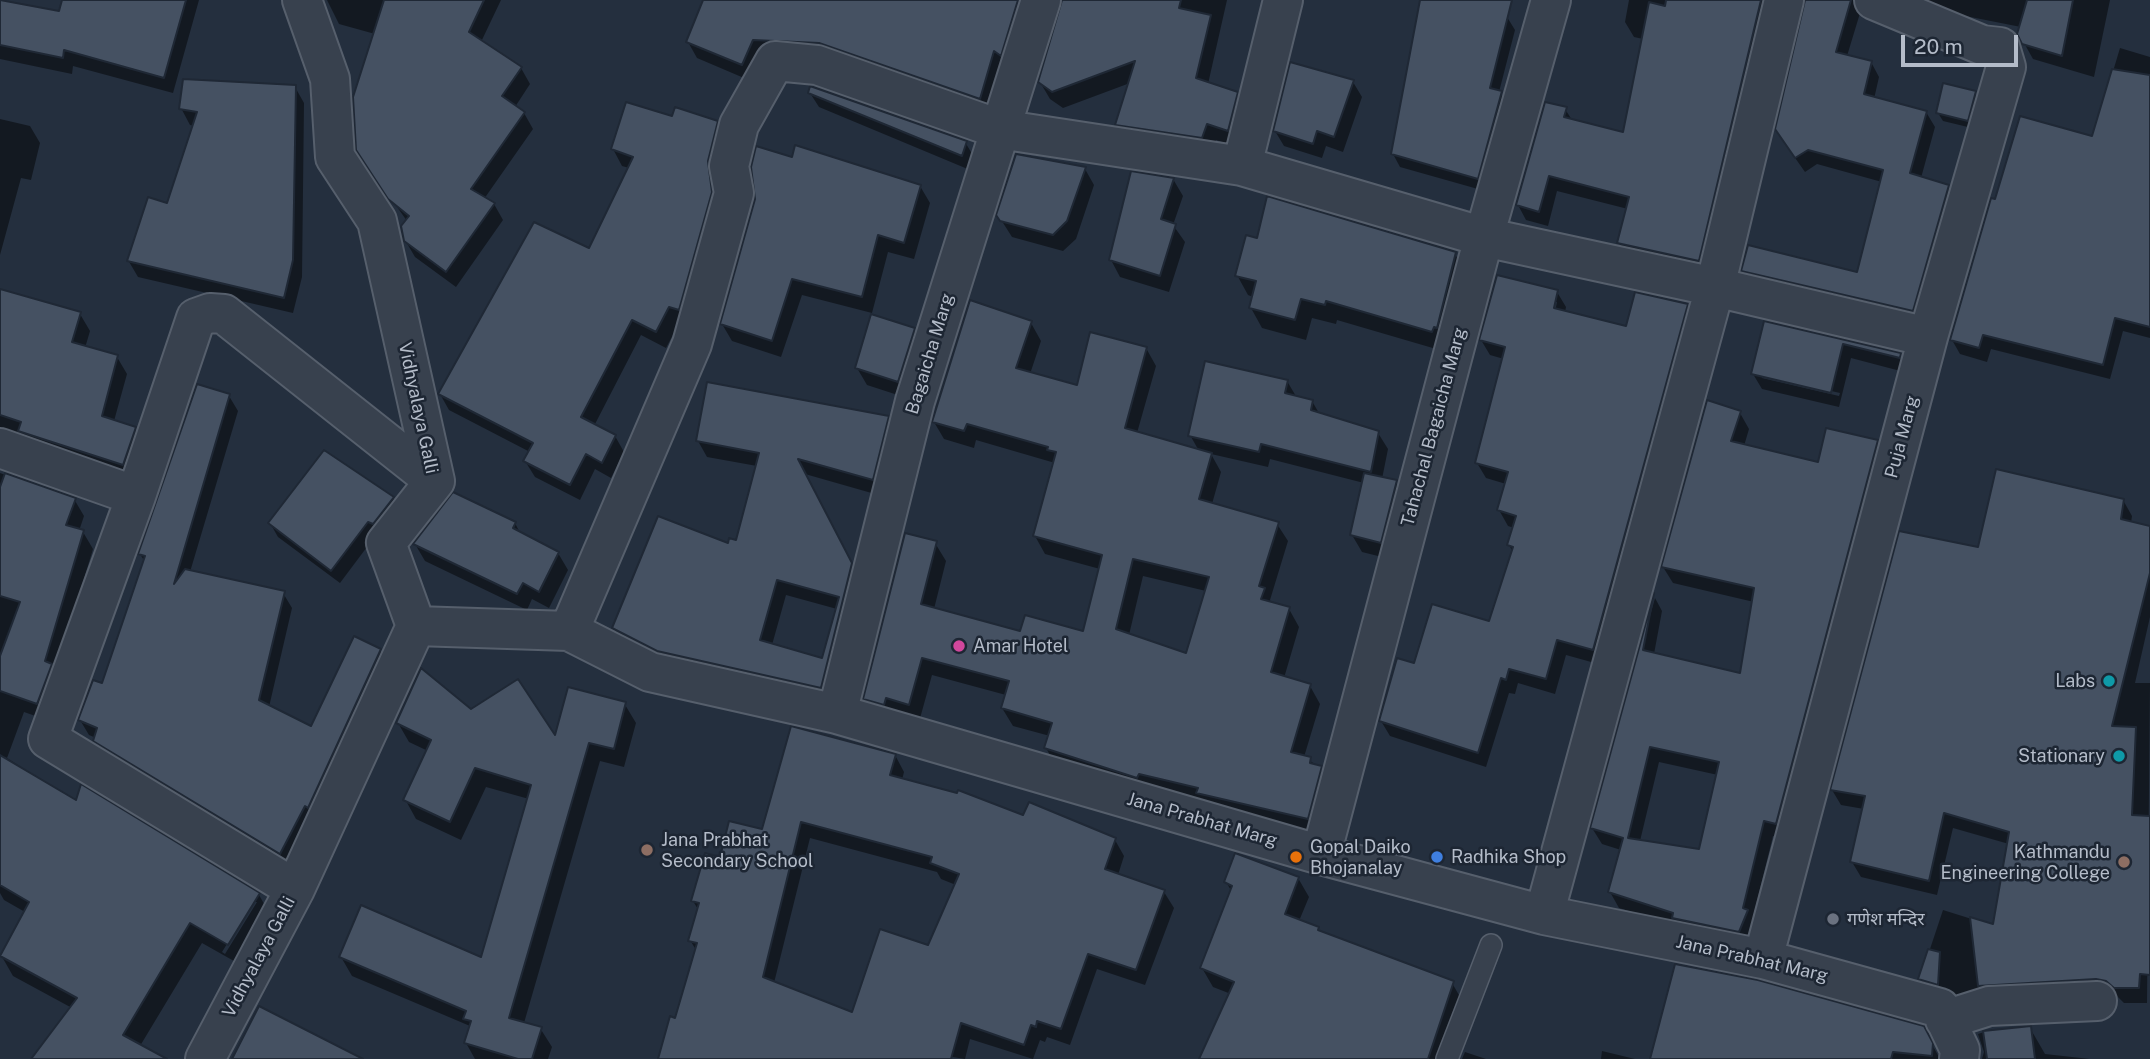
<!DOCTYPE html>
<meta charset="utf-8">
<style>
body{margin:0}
#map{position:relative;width:2150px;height:1059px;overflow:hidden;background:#242f3e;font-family:"Public Sans",sans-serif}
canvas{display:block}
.scale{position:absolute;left:1901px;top:35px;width:117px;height:32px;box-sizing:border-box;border:4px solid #b4bcc9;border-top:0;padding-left:9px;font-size:21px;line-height:24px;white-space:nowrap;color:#b4bcc9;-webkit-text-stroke:5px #1d2633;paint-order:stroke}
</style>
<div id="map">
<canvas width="2150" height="1059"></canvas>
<div class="scale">20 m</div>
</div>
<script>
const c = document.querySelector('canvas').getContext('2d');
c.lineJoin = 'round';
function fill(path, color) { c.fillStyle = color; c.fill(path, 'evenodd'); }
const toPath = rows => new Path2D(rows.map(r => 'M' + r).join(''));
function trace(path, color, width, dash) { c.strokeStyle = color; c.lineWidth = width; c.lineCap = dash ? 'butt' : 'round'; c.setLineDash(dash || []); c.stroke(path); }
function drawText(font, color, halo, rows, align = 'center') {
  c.font = font + ' "Public Sans","Noto Sans Devanagari",sans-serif'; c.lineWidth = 5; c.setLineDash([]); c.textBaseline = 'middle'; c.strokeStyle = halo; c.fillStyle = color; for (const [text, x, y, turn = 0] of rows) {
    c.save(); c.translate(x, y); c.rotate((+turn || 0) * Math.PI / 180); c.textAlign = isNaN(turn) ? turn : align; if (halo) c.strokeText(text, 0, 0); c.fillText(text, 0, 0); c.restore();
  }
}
const shadow = toPath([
 [0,0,60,13,63,0,199,0,173,93,73,66,72,74,0,59],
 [327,0,501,0,481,42,521,68,530,84,515,107,524,113,533,129,484,199,494,204,503,220,456,287,415,257,405,240,407,221,368,166,375,34,339,24],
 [705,0,997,0,1018,43,989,115,830,59,751,81,697,58,688,42],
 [1064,0,1227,0,1208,84,1237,93,1246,111,1237,147,1216,140,1211,154,1127,141,1117,124,1130,83,1063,108,1050,99,1040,82],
 [1422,0,1507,17,1515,30,1499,92,1509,106,1485,191,1400,167,1393,154],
 [1629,0,1774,0,1707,276,1628,258,1619,243,1628,209,1557,191,1548,226,1526,220,1518,205,1565,109,1572,120,1625,134,1643,39,1634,37,1625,22],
 [1806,0,1864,0,1847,56,1871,62,1879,77,1874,99,1926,112,1935,127,1921,178,1948,187,1957,202,1921,325,1752,286,1743,270,1858,274,1882,182,1817,164,1805,172,1786,145],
 [1920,0,2110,0,2094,77,2033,59,2019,34,2021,27,1925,8],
 [2120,48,2150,57,2150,338,2123,331,2110,379,1991,349,1987,362,1960,354,1952,340,1996,202,2093,138],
 [1353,82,1362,97,1343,152,1326,146,1322,158,1284,146,1275,131],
 [295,87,304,103,302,277,293,313,138,277,128,260,169,205,194,126,190,125,181,108],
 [810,93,965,142,974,157,970,170,819,107],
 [1975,93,1980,101,1972,128,1943,121,1938,113],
 [673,118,716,122,726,139,720,209,679,323,666,348,641,335,594,426,615,436,624,452,611,478,595,469,580,500,535,477,525,461,530,452,449,410,440,394,590,250,629,168,622,166,613,149],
 [0,119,30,126,40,143,31,180,21,178,0,255],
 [794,160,920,186,930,203,914,259,888,252,872,313,802,295,781,357,732,341,722,324],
 [1085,169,1094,185,1076,239,1063,251,1012,237,998,215],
 [1173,179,1183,196,1173,225,1185,242,1169,292,1120,277,1111,260],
 [1258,240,1455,254,1466,274,1443,351,1337,320,1336,324,1312,318,1306,340,1262,328,1251,308,1253,297,1248,295,1237,275],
 [1557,292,1566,307,1565,312,1627,328,1687,305,1696,321,1602,665,1566,655,1555,694,1518,683,1515,694,1509,693,1486,767,1390,736,1381,721,1415,665,1490,624,1513,552,1509,545,1514,528,1508,526,1499,510,1506,484,1486,478,1477,463,1504,359,1490,355,1481,340],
 [1554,302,1557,302,1554,317],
 [80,314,90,331,85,348,117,357,127,374,114,421,135,428,145,445,133,481,0,446,0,376],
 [1031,323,1041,341,1030,374,1078,387,1146,348,1156,366,1137,433,1199,451,1190,435,1287,381,1297,398,1312,401,1320,415,1378,433,1388,449,1382,479,1396,482,1406,499,1390,559,1362,552,1352,535,1364,483,1270,459,1268,467,1211,454,1221,472,1212,504,1277,524,1288,541,1270,600,1272,604,1289,609,1299,627,1284,678,1310,686,1320,704,1304,757,1321,768,1331,785,1318,836,1056,766,1046,748,1050,736,1013,726,1002,708,1006,695,932,675,919,722,875,716,865,699,935,543,946,561,934,609,1021,633,1085,633,1100,569,1045,554,1035,536,1055,463,976,440,974,448,944,439,934,422],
 [1143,576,1206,591,1187,655,1129,635],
 [1766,323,1900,355,1908,373,1851,358,1839,407,1762,389,1753,374],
 [1762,375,1840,393,1839,396,1762,378],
 [914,329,924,346,907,398,867,385,857,368],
 [229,396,238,411,190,572,283,593,292,608,269,707,312,728,380,650,389,666,289,869,104,756,96,738,89,735,80,720,103,685,145,562,140,554],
 [1740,413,1749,429,1744,446,1819,464,1877,441,1886,457,1785,839,1773,836,1752,921,1756,928,1748,947,1619,908,1610,892,1621,850,1602,844,1592,828,1655,598,1662,611,1654,654,1741,675,1754,602,1673,583,1663,567],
 [1659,762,1718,775,1700,851,1640,841],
 [888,417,897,434,882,496,805,474,861,580,830,704,624,645,614,628,737,542,757,466,707,457,698,441],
 [786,595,837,609,824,660,772,645],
 [324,452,393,498,401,512,376,535,340,583,278,537,270,523],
 [0,473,74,499,84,516,79,531,83,532,93,549,55,674,47,720,24,712,7,758,0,755],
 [2123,500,2132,516,2131,523,2150,528,2150,617,2135,683,2150,683,2147,1003,2124,1003,2117,996,2106,994,1966,1008,1929,995,1920,979,1943,910,1994,926,2009,844,1953,828,1937,895,1861,877,1852,862,1864,809,1841,805,1832,790,1979,549],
 [515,523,521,535,558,553,568,570,549,608,532,599,527,610,425,561,415,544],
 [624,703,636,723,624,767,600,761,524,1023,540,1028,552,1047,548,1059,475,1059,466,1043,470,1026,352,976,341,957,482,960,529,799,486,787,461,840,416,819,405,799,428,751,409,742,398,723,471,712,556,739],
 [895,755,904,772,902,780,1024,818,1115,840,1124,856,1118,875,1164,892,1174,908,1145,985,1097,969,1070,1045,1047,1037,1045,1042,1040,1040,1033,1059,970,1039,965,1059,935,1054,933,1059,660,1059,676,1020,696,950,690,940,699,911,693,901,721,860,764,831],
 [810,838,937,872,941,879,956,885,929,947,853,1014,774,983],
 [7,758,77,803,259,895,271,916,241,965,202,943,140,1046,153,1059,33,1059,72,1008,13,976,1,955,25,912,4,900,0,893,0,771],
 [253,902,257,902,225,954,222,952],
 [1298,878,1309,897,1299,921,1318,928,1321,933,1452,983,1463,1002,1448,1059,1201,1059,1231,994,1213,987,1202,968,1232,892,1226,882],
 [1923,1028,1940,1059,1693,1059],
 [2030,1028,2045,1054,2090,1059,1982,1059,1984,1052,1978,1034,1993,1029],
 [1602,1051,1635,1059,1601,1059],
 [1465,1052,1486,1059,1462,1059]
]);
const building = toPath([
 [0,0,59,11,62,0,186,0,164,78,64,50,63,58,0,45,0,0],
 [384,0,484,0,469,32,522,67,502,96,525,112,471,189,495,203,446,272,404,241,401,226,409,216,388,199,356,150,353,97,384,0],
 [703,0,1018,0,1001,56,994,51,980,99,819,43,753,40,742,65,686,42,703,0],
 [1062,0,1181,0,1179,8,1211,15,1196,78,1238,92,1228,131,1207,124,1202,138,1115,125,1135,61,1052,92,1038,82,1062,0],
 [1420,0,1512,0,1490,88,1502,91,1478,179,1391,154,1420,0],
 [1666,0,1761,0,1699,261,1617,243,1629,197,1549,176,1539,212,1516,205,1545,102,1567,107,1564,117,1623,132,1649,2,1665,6,1666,0],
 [1805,0,1851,0,1836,52,1872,61,1864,94,1927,111,1910,173,1949,185,1913,311,1741,271,1748,245,1857,272,1883,170,1808,150,1795,158,1775,129,1805,0],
 [2027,0,2073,0,2062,56,2022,44,2017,34,2027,0],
 [1290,62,1354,80,1334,137,1317,131,1313,144,1273,131,1290,62],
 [2112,69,2150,75,2150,327,2115,318,2103,365,1983,335,1979,348,1950,340,1991,198,1995,199,2020,116,2092,136,2112,69],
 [183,79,296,85,293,260,284,298,127,261,148,197,167,203,197,112,179,109,183,79],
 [1943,83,1976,91,1968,121,1936,113,1943,83],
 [810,86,967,141,962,156,808,93,810,86],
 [626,102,672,116,675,107,718,121,708,161,712,192,679,310,669,307,656,332,632,320,581,417,616,435,602,463,586,454,570,485,523,461,533,443,438,394,534,222,589,248,633,157,611,149,626,102],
 [795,145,921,185,904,243,878,235,862,297,792,279,772,341,720,324,755,199,751,167,756,146,792,157,795,145],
 [1016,154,1086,167,1067,221,1053,235,1000,221,996,215,1016,154],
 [1131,171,1174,178,1161,219,1176,224,1160,276,1109,260,1131,171],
 [1267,196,1456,252,1437,328,1434,327,1432,332,1326,301,1325,305,1301,299,1295,320,1249,308,1256,281,1235,276,1246,235,1257,238,1267,196],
 [1497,275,1558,290,1554,308,1626,326,1635,292,1688,304,1593,650,1557,640,1546,679,1509,669,1506,680,1501,678,1478,753,1379,721,1397,658,1414,663,1432,604,1489,621,1513,547,1507,545,1516,516,1497,510,1508,472,1475,463,1505,347,1479,340,1497,275],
 [0,289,81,312,72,342,118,355,102,416,136,427,123,465,18,431,21,422,0,415,0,289],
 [970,300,1032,321,1016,368,1077,385,1090,332,1147,347,1125,428,1212,453,1199,499,1279,522,1259,586,1265,588,1261,599,1290,607,1271,672,1311,684,1291,752,1311,757,1310,763,1322,766,1308,819,1196,793,1198,788,1139,774,1137,778,1044,748,1052,723,1001,708,1009,681,922,658,909,705,886,698,884,705,863,699,905,533,937,541,921,604,1020,631,1025,615,1083,631,1102,555,1033,536,1056,452,1047,450,1048,447,967,424,964,431,932,422,970,300],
 [1133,559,1209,577,1186,653,1116,629,1133,559],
 [871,314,915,328,898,382,855,368,871,314],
 [1764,321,1901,353,1900,358,1843,344,1831,393,1751,374,1764,321],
 [1205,361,1288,380,1285,393,1313,400,1311,410,1379,431,1371,472,1261,444,1259,452,1188,436,1205,361],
 [707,382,889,416,873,480,798,459,852,563,821,688,657,651,612,628,658,516,728,543,729,538,736,540,759,453,696,441,707,382],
 [777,580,839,597,822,658,760,640,777,580],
 [197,384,230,394,174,584,185,569,285,591,259,700,311,726,354,636,381,649,308,808,305,806,280,854,93,741,97,728,78,720,93,680,102,683,145,556,138,554,197,384],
 [1707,400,1741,411,1731,441,1818,462,1826,428,1878,440,1776,824,1764,821,1743,908,1748,910,1739,932,1672,918,1673,913,1608,892,1623,838,1590,828,1654,593,1643,650,1740,673,1754,588,1661,567,1707,400],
 [1650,747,1719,762,1699,849,1628,838,1650,747],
 [324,450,394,497,373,524,368,522,331,571,268,523,324,450],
 [1996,469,2124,499,2121,519,2150,526,2150,573,2112,726,2136,727,2132,815,2150,816,2150,975,2140,974,2139,988,2114,988,2106,981,2096,979,1978,986,1970,917,1993,924,2009,832,1944,813,1929,881,1850,862,1865,796,1830,790,1899,531,1978,547,1996,469],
 [5,473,76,498,66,525,84,530,45,661,52,664,37,704,0,691,0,656,20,602,0,596,0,487,5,473],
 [1364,473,1397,480,1381,543,1350,535,1364,473],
 [453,492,516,522,513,528,559,552,539,592,523,583,517,594,413,544,453,492],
 [421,668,471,709,518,679,555,735,568,687,626,702,614,749,589,743,509,1018,542,1027,532,1059,518,1059,464,1043,471,1021,463,1019,466,1011,339,957,361,905,481,957,531,785,475,768,450,822,403,800,431,740,396,723,421,668],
 [791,726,896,754,890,775,957,793,958,790,1023,815,1029,802,1116,838,1105,869,1165,890,1136,970,1088,954,1061,1029,1037,1021,1036,1027,1031,1025,1024,1045,961,1023,951,1059,658,1059,670,1016,675,1018,697,943,688,941,699,903,691,901,705,853,720,857,729,821,762,829,791,726],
 [801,822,932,857,930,863,959,874,928,945,880,929,852,1012,763,977,801,822],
 [0,755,76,800,81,784,260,893,228,945,190,923,123,1035,167,1059,31,1059,77,998,0,956,29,902,0,885,0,755],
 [1235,853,1299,877,1285,914,1319,927,1318,930,1454,981,1428,1059,1199,1059,1234,982,1200,968,1232,886,1224,882,1235,853],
 [1928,949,1940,952,1938,985,1918,979,1928,949],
 [1675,964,1758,980,1924,1026,1933,1043,1932,1056,1893,1052,1891,1059,1650,1059,1675,964],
 [259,1006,363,1059,232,1059,259,1006],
 [2031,1026,2035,1059,1987,1059,1983,1031,2031,1026]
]);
const lane = toPath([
 [1447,1059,1491,945]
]);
const street = toPath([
 [1242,166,1283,0],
 [0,448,136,496],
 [416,626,569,631,650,672,837,714,1321,855,1544,915,1763,959,1940,1008,1960,1050,1959,1059],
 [569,631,692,344,734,193,729,166,739,125,775,61,817,65,999,129,1242,166,1484,237,1715,287,1928,337],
 [837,714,915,401,1041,0],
 [1321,855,1484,237,1551,0],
 [295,889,48,739,136,496,196,318,210,313,224,314,435,481],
 [1544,915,1715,287,1784,0],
 [1763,959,1928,337,2006,67,2000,47,1982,45,1874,0],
 [1945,1020,1989,1006,2097,1001],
 [205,1059,295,889,416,626,386,543,435,481,377,221,335,157,330,79,302,0]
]);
const markers = [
 [959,646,7,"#d1479c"],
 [2109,681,7,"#0f9aa8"],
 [2119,756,7,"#0f9aa8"],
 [647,850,7,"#8d6e63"],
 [1296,857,7,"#e8710a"],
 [1437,857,7,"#3f7fe0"],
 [2124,862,7,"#8d6e63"],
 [1833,919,7,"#6b7280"]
];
const streetNames = [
 ["Bagaicha Marg",930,354,-73],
 ["Vidhyalaya Galli",418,408,78],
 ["Tahachal Bagaicha Marg",1434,427,-75],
 ["Puja Marg",1902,437,-75],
 ["Jana Prabhat Marg",1202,820,16],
 ["Vidhyalaya Galli",259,957,-62],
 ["Jana Prabhat Marg",1752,959,13]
];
const poiNames = [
 ["Amar Hotel",973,646],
 ["Labs",2095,681,"right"],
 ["Stationary",2105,756,"right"],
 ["Jana Prabhat",661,840],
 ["Secondary School",661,861],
 ["Gopal Daiko",1310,847],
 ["Bhojanalay",1310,868],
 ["Kathmandu",2110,852,"right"],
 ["Engineering College",2110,873,"right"],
 ["Radhika Shop",1451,857],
 ["गणेश मन्दिर",1847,919]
];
fill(shadow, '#0007');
fill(building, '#455162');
trace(building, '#1f2835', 2);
trace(lane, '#565f6c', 24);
trace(street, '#565f6c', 42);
trace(lane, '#38414e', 21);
trace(street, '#38414e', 38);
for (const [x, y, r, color] of markers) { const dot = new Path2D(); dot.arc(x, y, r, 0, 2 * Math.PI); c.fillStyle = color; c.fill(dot); trace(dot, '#1d2633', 2.5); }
drawText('18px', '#b4bcc9', '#1d2633', streetNames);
drawText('18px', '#b4bcc9', '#1d2633', poiNames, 'left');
</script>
